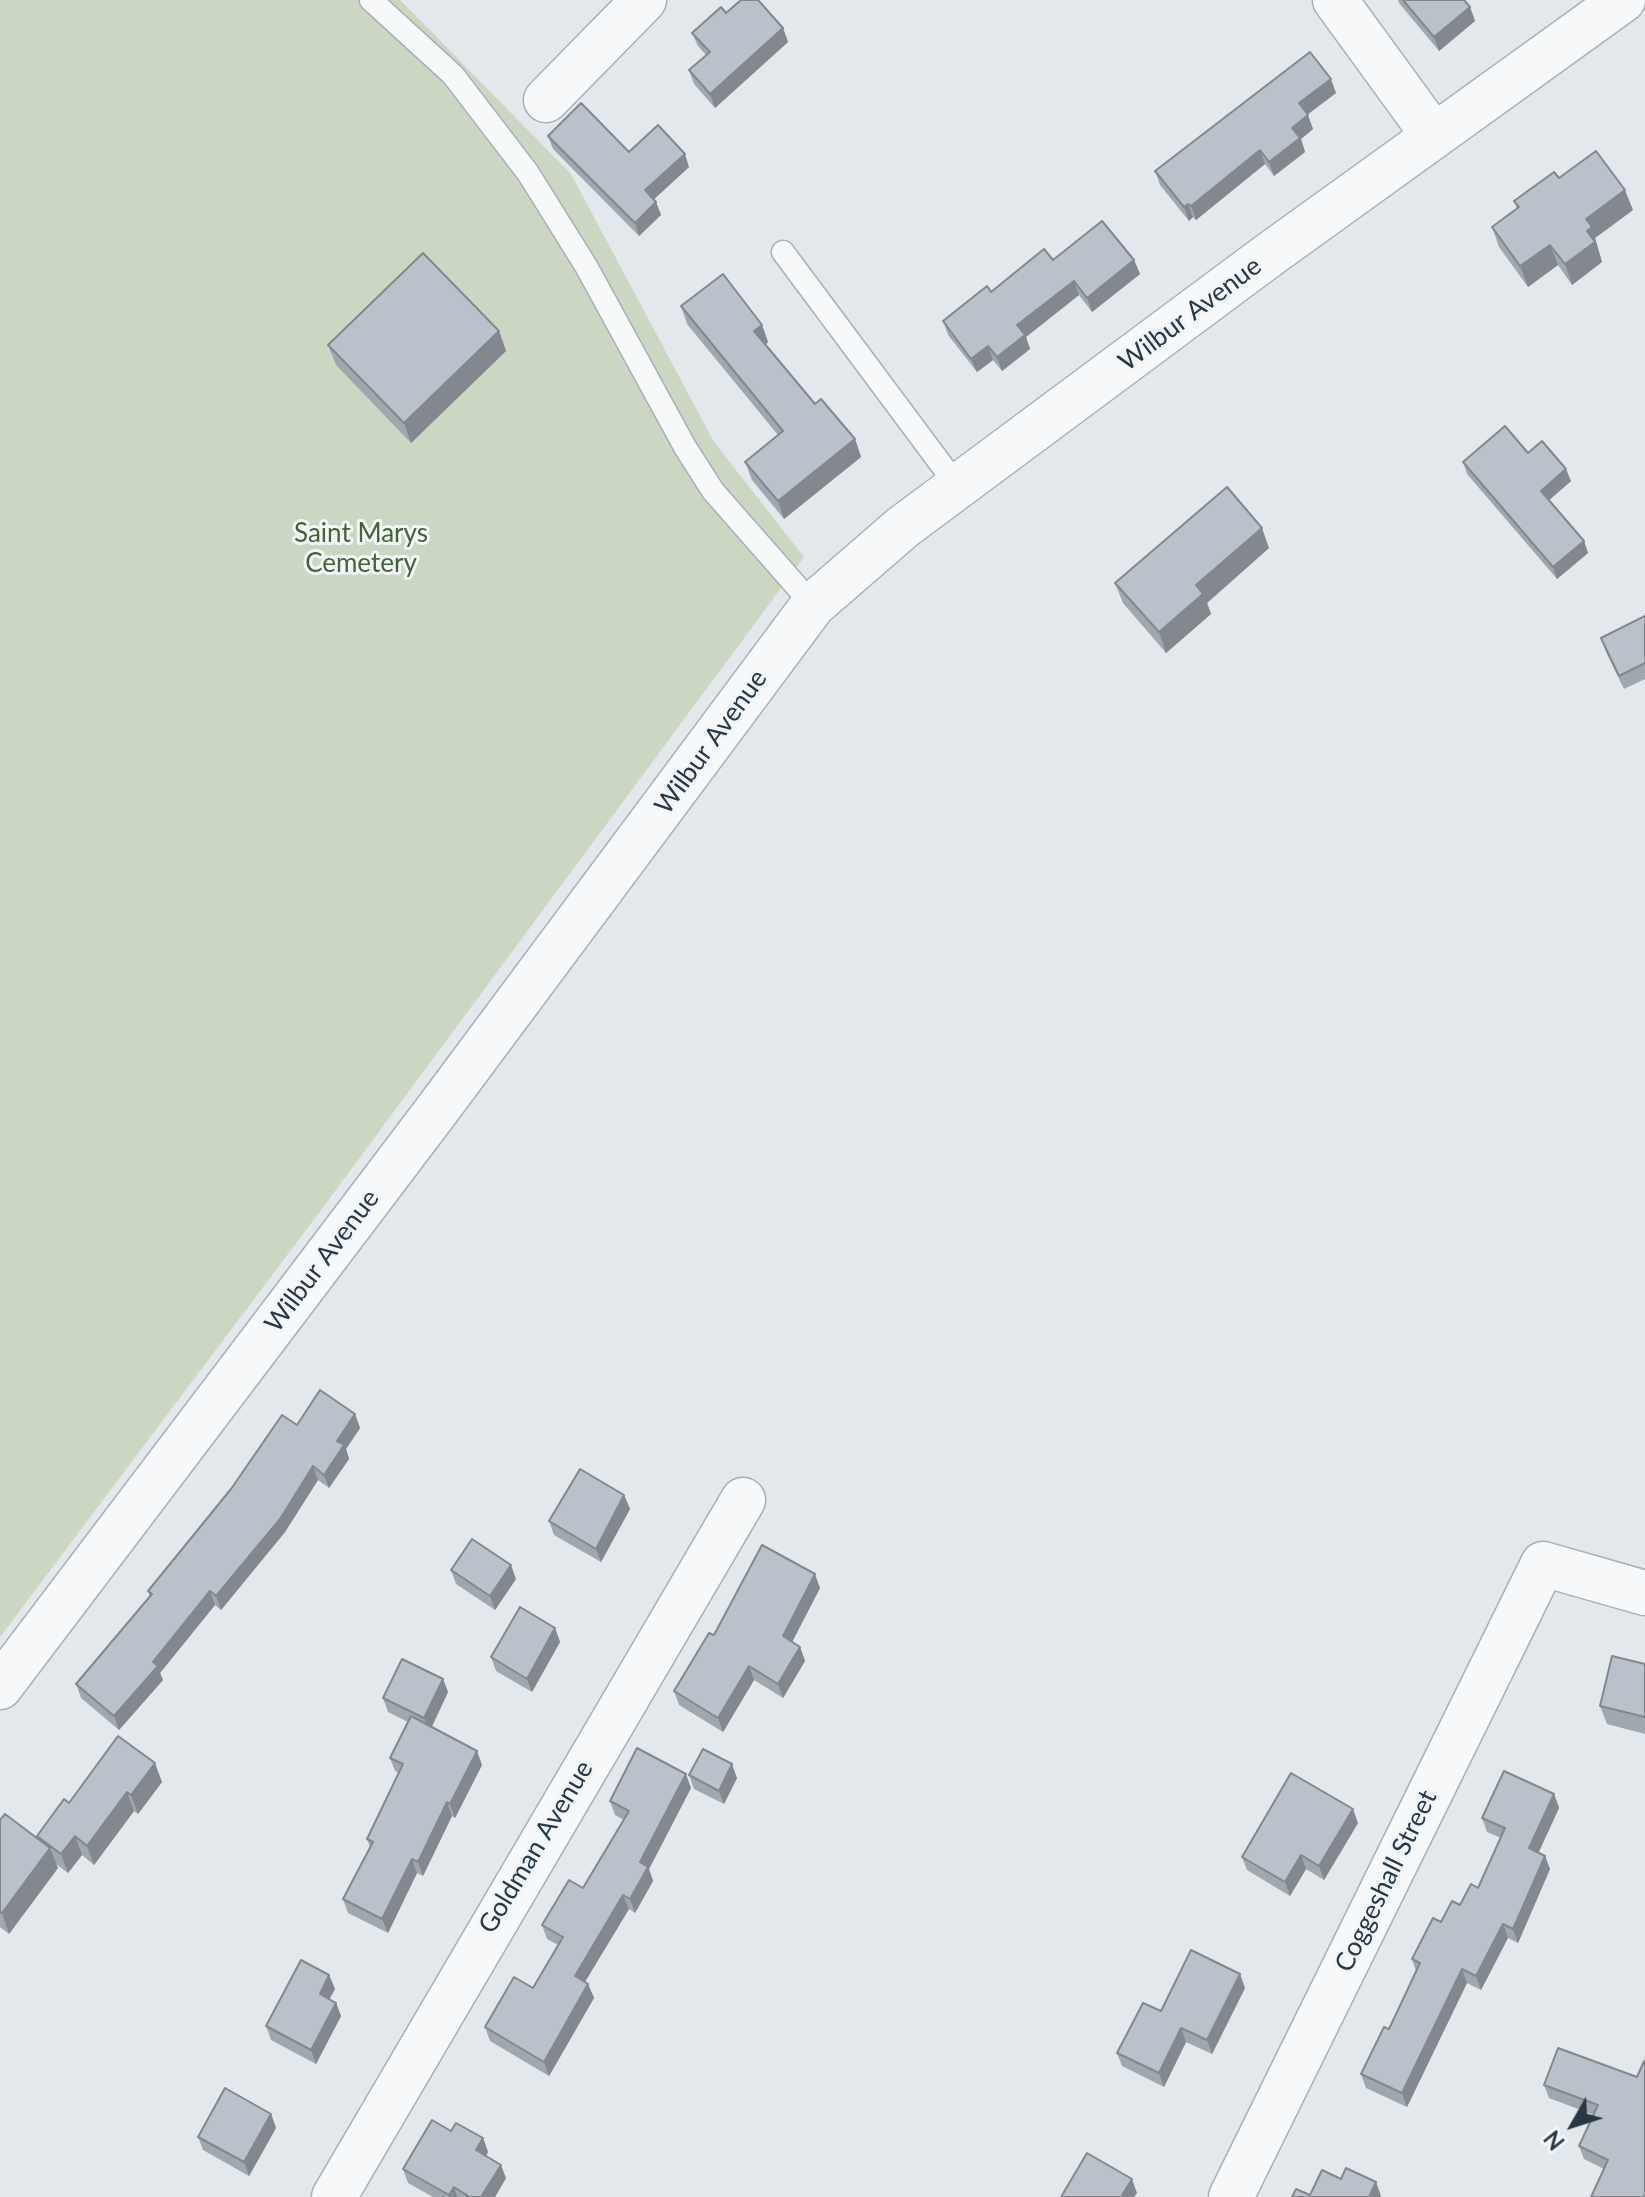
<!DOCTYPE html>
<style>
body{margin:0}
#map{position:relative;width:1645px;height:2197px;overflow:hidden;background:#e2e8ec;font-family:Lato,sans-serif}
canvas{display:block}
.north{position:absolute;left:1533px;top:2085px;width:80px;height:80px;-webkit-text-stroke:6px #f2f6f9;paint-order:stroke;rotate:231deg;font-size:22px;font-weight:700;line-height:32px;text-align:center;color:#283846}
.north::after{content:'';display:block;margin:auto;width:28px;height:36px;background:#283846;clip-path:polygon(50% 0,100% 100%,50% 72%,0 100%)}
</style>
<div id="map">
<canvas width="1645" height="2197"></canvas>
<div class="north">N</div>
</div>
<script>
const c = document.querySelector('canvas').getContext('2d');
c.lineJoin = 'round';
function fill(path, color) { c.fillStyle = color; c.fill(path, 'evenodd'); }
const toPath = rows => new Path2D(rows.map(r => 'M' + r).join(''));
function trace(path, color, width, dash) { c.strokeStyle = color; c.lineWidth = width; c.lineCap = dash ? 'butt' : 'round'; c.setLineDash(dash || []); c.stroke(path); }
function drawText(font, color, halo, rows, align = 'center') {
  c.font = font + ' Lato,sans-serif'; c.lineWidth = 6; c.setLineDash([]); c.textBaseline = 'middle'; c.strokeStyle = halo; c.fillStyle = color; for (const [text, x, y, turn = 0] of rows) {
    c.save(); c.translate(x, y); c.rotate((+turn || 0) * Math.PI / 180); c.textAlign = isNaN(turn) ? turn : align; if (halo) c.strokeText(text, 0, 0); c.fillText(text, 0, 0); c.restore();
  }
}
const green = toPath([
 [0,0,400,0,571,174,714,442,804,557,324,1206,0,1637]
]);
const service = toPath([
 [371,0,453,75,528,173,586,266,685,447,713,491,813,605],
 [783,252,958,487]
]);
const minor = toPath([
 [1335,0,1434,136],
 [546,100,644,0],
 [334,2197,743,1500],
 [1231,2197,1543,1564,1645,1593]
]);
const tertiary = toPath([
 [0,1687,437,1110,813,605,903,527,1269,255,1623,0]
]);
const wall = toPath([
 [1398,0,1464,0,1470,7,1475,21,1439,51,1399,3],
 [726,13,783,28,788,42,715,108,694,84,689,70,706,55,698,46,692,33],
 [1336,93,1307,115,1313,129,1301,139,1305,152,1274,176,1265,164,1196,220,1193,217,1189,221,1160,185,1155,171],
 [548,136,629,152,689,167,654,199,656,202,661,215,639,236,553,149],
 [1559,178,1633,210,1595,238,1602,262,1572,285,1558,265,1528,287,1499,247,1492,227,1517,209,1514,201],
 [1053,260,1134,260,1140,274,1092,312,1079,295,1026,337,1030,349,1002,371,993,360,977,372,948,335,943,321,991,292],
 [681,306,762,325,768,342,765,345,815,404,855,439,861,457,784,519,752,480,745,462,778,435,687,324],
 [499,331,506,351,411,443,336,365,328,345],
 [1528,453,1571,481,1549,500,1584,541,1588,553,1557,579,1467,474,1463,462],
 [1269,548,1207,603,1211,614,1166,653,1123,603,1115,583],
 [1645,616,1645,679,1624,689,1606,652,1601,638],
 [355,1414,360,1428,346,1449,349,1459,329,1488,318,1480,285,1532,221,1610,215,1605,160,1673,163,1680,119,1730,81,1698,76,1684,150,1597,148,1591,297,1425],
 [624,1495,630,1509,601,1562,554,1535,549,1521],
 [451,1570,516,1579,495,1610,456,1584],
 [820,1588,792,1642,800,1647,805,1661,783,1698,754,1680,723,1732,679,1705,674,1691],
 [555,1628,560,1642,532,1692,496,1671,491,1657],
 [1645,1664,1645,1734,1607,1724,1600,1706],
 [443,1679,448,1692,432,1727,482,1765,455,1818,452,1816,423,1876,417,1873,388,1933,348,1913,343,1899,370,1847,367,1839,399,1773,395,1771,390,1758,408,1722,388,1712,383,1698],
 [689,1775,737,1778,724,1804,694,1789],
 [162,1782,138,1814,134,1811,94,1865,82,1855,68,1873,56,1864,58,1868,9,1934,0,1927,0,1820,38,1838,37,1836,69,1803],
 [691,1788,649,1869,653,1881,635,1913,629,1909,585,1982,588,1984,594,1998,549,2076,490,2041,485,2027,533,1988,558,1945,547,1939,542,1925,583,1888,624,1820,615,1815,610,1801],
 [1554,1794,1559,1808,1539,1852,1545,1856,1550,1869,1518,1943,1508,1938,1481,1990,1467,1983,1407,2107,1366,2088,1361,2074,1389,2029,1416,1971,1412,1959,1441,1922,1478,1888,1501,1838,1487,1832,1482,1818],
 [1358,1823,1324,1880,1306,1869,1290,1896,1247,1870,1242,1857],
 [329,1975,335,1989,329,1999,336,2003,341,2016,316,2064,271,2040,266,2026],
 [1245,1988,1212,2054,1186,2042,1164,2087,1122,2066,1117,2053,1161,2011],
 [1637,2077,1645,2197,1604,2169,1584,2159,1579,2146,1594,2115,1549,2098,1544,2085],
 [271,2114,276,2128,249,2176,203,2150,198,2137],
 [451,2131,483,2138,488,2152,486,2156,506,2178,495,2197,433,2197,408,2183,403,2169]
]);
const shadedWall = toPath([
 [1470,7,1475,21,1439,51,1434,37],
 [783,28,788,42,715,108,710,94],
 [1331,79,1336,93,1304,117,1299,103],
 [1308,115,1313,129,1301,139,1305,152,1274,176,1269,162,1292,128],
 [1260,150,1265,164,1196,220,1191,206],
 [685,154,689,167,650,203,645,190],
 [1625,190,1633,210,1595,238,1602,262,1572,285,1565,264,1587,231,1586,219],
 [656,202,661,215,639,236,635,223],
 [1188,204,1193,217,1189,221,1184,207],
 [1550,245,1558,265,1528,287,1520,266],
 [1134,260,1140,274,1092,312,1087,298],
 [1074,281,1079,295,1026,337,1030,349,1002,371,997,357,1017,325],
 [762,325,768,342,760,349,754,331],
 [499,331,506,351,411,443,404,423],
 [988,346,993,360,977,372,971,359],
 [855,439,861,457,784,519,778,501],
 [1566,469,1571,481,1546,503,1541,491],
 [1262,528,1269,548,1207,603,1211,614,1166,653,1159,632,1196,585],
 [1584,541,1588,553,1557,579,1553,567],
 [355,1414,360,1428,346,1449,349,1459,329,1488,324,1475,337,1441],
 [313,1466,318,1480,285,1532,221,1610,216,1596],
 [624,1495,630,1509,601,1562,596,1549],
 [511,1565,516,1579,495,1610,490,1596],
 [815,1574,820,1588,788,1650,783,1636],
 [210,1591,215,1605,160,1673,163,1680,119,1730,114,1716,153,1662],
 [555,1628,560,1642,532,1692,527,1679],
 [800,1647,805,1661,783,1698,778,1684],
 [749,1666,754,1680,723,1732,718,1718],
 [443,1679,448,1692,429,1732,424,1718],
 [477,1751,482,1765,455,1818,450,1804],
 [155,1763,162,1782,138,1814,131,1795],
 [732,1764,737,1778,724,1804,719,1791],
 [686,1774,691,1788,649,1869,653,1881,635,1913,630,1899,640,1862],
 [127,1792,134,1811,94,1865,87,1846],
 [1554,1794,1559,1808,1534,1862,1529,1848],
 [447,1802,452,1816,423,1876,418,1862],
 [1353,1809,1358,1823,1324,1880,1319,1866],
 [75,1836,82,1855,68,1873,61,1854],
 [50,1848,58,1868,9,1934,2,1913],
 [1301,1855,1306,1869,1290,1896,1285,1882],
 [1545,1856,1550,1869,1518,1943,1513,1929],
 [412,1859,417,1873,388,1933,382,1919],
 [623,1895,629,1909,580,1990,575,1976],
 [1503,1924,1508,1938,1481,1990,1476,1976],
 [1462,1969,1467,1983,1407,2107,1402,2093],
 [1240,1974,1245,1988,1212,2054,1207,2040],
 [329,1975,335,1989,325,2007,320,1994],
 [588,1984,594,1998,549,2076,544,2062],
 [336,2003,341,2016,316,2064,311,2050],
 [1181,2028,1186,2042,1164,2087,1159,2073],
 [271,2114,276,2128,249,2176,244,2162],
 [483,2138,488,2152,481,2164,476,2150],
 [501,2165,506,2178,495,2197,481,2197],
 [1132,2179,1137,2193,1134,2197,1121,2197],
 [1376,2182,1381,2196,1381,2197,1369,2197],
 [454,2187,457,2197,449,2197,449,2195]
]);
const building = toPath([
 [741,0,758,0,783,28,710,94,689,70,710,52,692,33,721,7,726,13,741,0],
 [1403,0,1464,0,1470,7,1434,37,1403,0],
 [1310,52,1331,79,1299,103,1308,115,1292,128,1300,138,1269,162,1260,150,1191,206,1188,204,1184,207,1155,171,1310,52],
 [581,103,629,152,658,125,685,154,645,190,656,202,635,223,548,136,581,103],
 [1596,151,1625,190,1586,219,1592,227,1587,231,1595,242,1565,264,1550,245,1520,266,1492,227,1519,207,1514,201,1554,172,1559,178,1596,151],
 [1102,221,1134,260,1087,298,1074,281,1017,325,1025,335,997,357,988,346,971,359,943,321,987,286,991,292,1044,249,1053,260,1102,221],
 [423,253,499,331,404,423,328,345,423,253],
 [723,274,762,325,754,331,815,404,821,399,855,439,778,501,745,462,783,431,681,306,723,274],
 [1505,426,1528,453,1542,441,1566,469,1541,491,1584,541,1553,567,1463,462,1505,426],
 [1227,487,1262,528,1196,585,1203,594,1159,632,1115,583,1227,487],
 [1645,616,1645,663,1619,676,1601,638,1645,616],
 [320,1390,355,1414,337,1441,344,1445,324,1475,313,1466,280,1519,216,1596,210,1591,153,1662,158,1666,114,1716,76,1684,152,1594,148,1591,231,1489,282,1415,297,1425,320,1390],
 [580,1469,624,1495,596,1549,549,1521,580,1469],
 [472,1539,511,1565,490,1596,451,1570,472,1539],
 [762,1545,815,1574,783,1636,800,1647,778,1684,749,1666,718,1718,674,1691,709,1633,714,1635,762,1545],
 [520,1607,555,1628,527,1679,491,1657,520,1607],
 [1612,1656,1645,1664,1645,1717,1600,1706,1612,1656],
 [402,1659,443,1679,424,1718,383,1698,402,1659],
 [411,1716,477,1751,450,1804,447,1802,418,1862,412,1859,382,1919,343,1899,373,1842,367,1839,403,1764,390,1758,411,1716],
 [118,1736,155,1763,131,1795,127,1792,87,1846,75,1836,61,1854,37,1836,64,1799,69,1803,118,1736],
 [637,1748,686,1774,640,1862,648,1867,630,1899,623,1895,575,1976,588,1984,544,2062,485,2027,514,1977,533,1988,563,1937,542,1925,569,1880,583,1888,629,1811,610,1801,637,1748],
 [703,1749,732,1764,719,1791,689,1775,703,1749],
 [1504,1771,1554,1794,1529,1848,1545,1856,1513,1929,1503,1924,1476,1976,1462,1969,1402,2093,1361,2074,1384,2027,1389,2029,1420,1963,1412,1959,1433,1918,1441,1922,1452,1901,1460,1905,1471,1884,1478,1888,1505,1828,1482,1818,1504,1771],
 [1291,1773,1353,1809,1319,1866,1301,1855,1285,1882,1242,1857,1291,1773],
 [5,1814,50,1848,2,1913,0,1912,0,1820,5,1814],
 [1191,1950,1240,1974,1207,2040,1181,2028,1159,2073,1117,2053,1143,2003,1161,2011,1191,1950],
 [301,1960,329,1975,320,1994,336,2003,311,2050,266,2026,301,1960],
 [1558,2048,1637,2077,1644,2061,1645,2061,1645,2194,1643,2197,1591,2197,1608,2160,1579,2146,1598,2105,1544,2085,1558,2048],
 [225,2088,271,2114,244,2162,198,2137,225,2088],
 [432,2120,451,2131,456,2123,483,2138,476,2150,501,2165,481,2197,470,2197,454,2187,449,2195,403,2169,432,2120],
 [1087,2153,1132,2179,1121,2197,1061,2197,1087,2153],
 [1346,2168,1376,2182,1369,2197,1292,2197,1296,2189,1310,2195,1322,2170,1341,2179,1346,2168]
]);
const streetNames = [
 ["Wilbur Avenue",1190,314,-37],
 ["Wilbur Avenue",711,742,-54],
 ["Wilbur Avenue",322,1261,-53],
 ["Goldman Avenue",536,1847,-59],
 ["Coggeshall Street",1386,1881,-64]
];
const parkNames = [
 ["Saint Marys",361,534],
 ["Cemetery",361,564]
];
fill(green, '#cbd7c2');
trace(service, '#a6b0b7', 25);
trace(minor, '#a6b0b7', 47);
trace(tertiary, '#a6b0b7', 47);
trace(service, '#f6f8fa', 22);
trace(minor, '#f6f8fa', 44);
trace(tertiary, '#f6f8fa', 44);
fill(wall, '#9fa7af');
fill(shadedWall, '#82888e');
fill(building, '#b9c2cb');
trace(building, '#82888e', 2);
drawText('26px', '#283846', '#f2f6f9', streetNames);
drawText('26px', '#446433', '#f2f6f9', parkNames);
</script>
